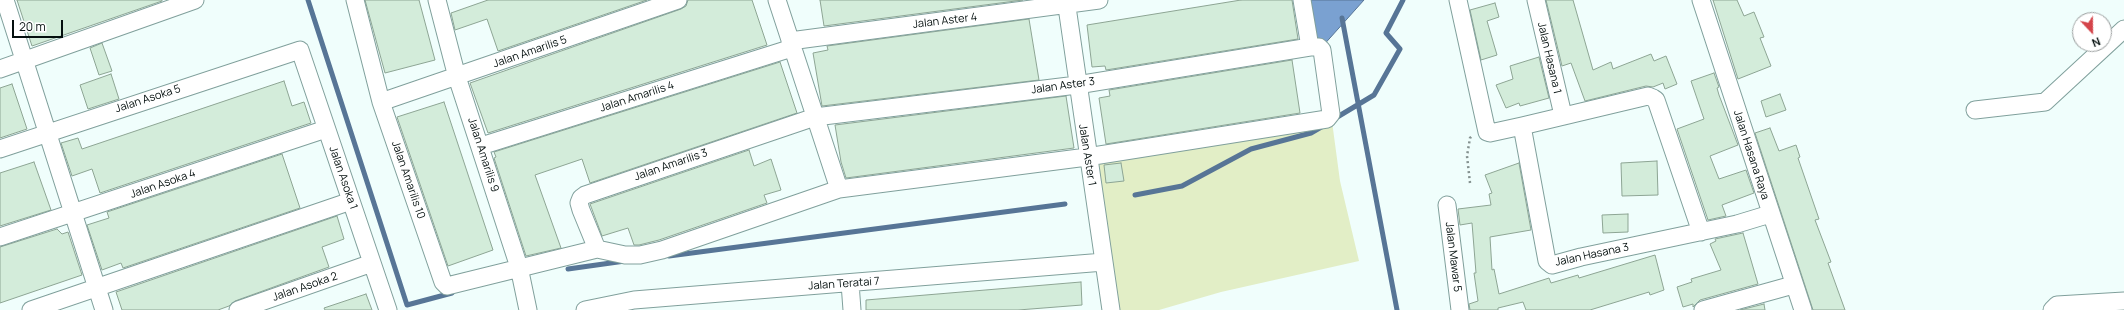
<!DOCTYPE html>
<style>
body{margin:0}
#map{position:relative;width:2124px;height:310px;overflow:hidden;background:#f0fefc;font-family:Manrope,sans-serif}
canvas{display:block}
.north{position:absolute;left:2072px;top:12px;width:40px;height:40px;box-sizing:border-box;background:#fff;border:1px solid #9b9f9f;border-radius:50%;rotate:158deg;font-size:11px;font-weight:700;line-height:16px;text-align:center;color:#040f0e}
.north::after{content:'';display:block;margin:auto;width:14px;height:18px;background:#d4444a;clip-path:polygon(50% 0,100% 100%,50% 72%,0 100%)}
.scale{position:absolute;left:12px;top:20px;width:51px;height:18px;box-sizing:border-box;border:2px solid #040f0e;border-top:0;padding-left:5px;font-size:12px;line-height:14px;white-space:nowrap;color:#040f0e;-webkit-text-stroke:3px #fff;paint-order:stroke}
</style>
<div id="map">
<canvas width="2124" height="310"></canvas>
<div class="north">N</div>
<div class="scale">20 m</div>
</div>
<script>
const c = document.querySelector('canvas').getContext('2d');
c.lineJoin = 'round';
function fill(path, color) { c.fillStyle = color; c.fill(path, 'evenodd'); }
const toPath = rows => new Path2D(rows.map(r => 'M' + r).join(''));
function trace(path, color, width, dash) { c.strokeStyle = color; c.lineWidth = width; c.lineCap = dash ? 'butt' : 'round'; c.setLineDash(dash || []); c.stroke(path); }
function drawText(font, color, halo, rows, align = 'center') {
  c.font = font + ' Manrope,sans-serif'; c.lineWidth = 3; c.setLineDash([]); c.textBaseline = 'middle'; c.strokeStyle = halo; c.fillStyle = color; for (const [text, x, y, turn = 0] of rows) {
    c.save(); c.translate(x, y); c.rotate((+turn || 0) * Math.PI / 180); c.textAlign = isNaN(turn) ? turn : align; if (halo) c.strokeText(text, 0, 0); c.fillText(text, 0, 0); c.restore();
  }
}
const green = toPath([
 [1331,114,1340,181,1359,261,1221,292,1159,310,1110,310,1087,157]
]);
const water = toPath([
 [1302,0,1364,0,1321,48,1319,47,1302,0]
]);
const stream = toPath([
 [308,0,407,305,452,293],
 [1342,18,1397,310],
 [1334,119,1374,95,1400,49,1386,33,1403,0],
 [1135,195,1182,186,1251,149,1311,133,1323,126],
 [669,256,1065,204],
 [568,269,625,261]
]);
const building = toPath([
 [17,0,162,0,162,1,32,46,17,0],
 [365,0,419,0,435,60,385,73,365,0],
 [488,0,647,0,498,51,487,19,455,30,451,13,488,0],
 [688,0,752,0,767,45,488,133,470,83,681,9,686,6,688,0],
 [820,0,1023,0,824,26,820,0],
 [1241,0,1292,0,1298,39,1106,70,1105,66,1092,67,1087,25,1241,0],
 [1546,0,1573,0,1593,70,1611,62,1613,69,1651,54,1654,61,1666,56,1677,84,1665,89,1663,83,1653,87,1646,86,1585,101,1571,63,1562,66,1546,0],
 [1713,0,1737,0,1744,16,1754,12,1764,37,1760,38,1771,66,1738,79,1713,0],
 [1495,3,1499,17,1487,21,1497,55,1481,60,1470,10,1495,3],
 [1029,19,1039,80,822,106,813,53,828,50,827,46,1029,19],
 [102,43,112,71,99,75,90,48,102,43],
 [1539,57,1549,98,1520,106,1519,103,1506,108,1496,85,1513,79,1510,66,1539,57],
 [1292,60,1300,113,1106,144,1099,98,1110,96,1109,90,1292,60],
 [780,62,797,113,590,183,582,159,535,175,561,248,526,256,494,158,496,157,494,152,780,62],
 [1714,73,1719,87,1717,88,1719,95,1738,145,1710,156,1719,179,1746,170,1754,193,1722,205,1726,216,1708,220,1677,129,1704,119,1691,81,1714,73],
 [111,74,119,99,88,109,80,85,111,74],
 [284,81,292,106,304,102,311,123,100,193,92,169,72,176,61,143,78,138,82,149,284,81],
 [12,84,27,129,0,138,0,88,12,84],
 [1780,94,1786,110,1766,117,1761,101,1780,94],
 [1066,96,1074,148,846,178,841,162,835,125,1066,96],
 [444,102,493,250,448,266,397,117,444,102],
 [1770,128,1779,151,1796,145,1800,157,1798,158,1819,219,1815,220,1831,262,1828,263,1845,310,1813,310,1755,133,1770,128],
 [749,150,754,166,771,159,781,190,764,195,767,203,659,240,639,245,634,245,628,228,602,236,590,204,749,150],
 [282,154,300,208,123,268,121,263,102,270,87,225,109,218,107,212,282,154],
 [1657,161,1658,195,1622,196,1621,163,1657,161],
 [34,162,51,210,0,226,0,173,34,162],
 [1121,163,1124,181,1106,183,1104,165,1121,163],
 [1519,163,1531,230,1490,237,1492,270,1494,269,1499,294,1549,278,1551,283,1578,275,1579,278,1655,255,1664,290,1650,295,1649,292,1590,310,1526,310,1523,302,1498,308,1498,310,1470,310,1469,304,1478,301,1474,273,1476,273,1472,223,1460,225,1458,209,1491,205,1489,194,1492,193,1485,175,1519,163],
 [1628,214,1628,232,1603,233,1602,215,1628,214],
 [337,216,344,239,322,247,329,267,235,301,229,306,218,310,122,310,116,292,337,216],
 [57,229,62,234,68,232,82,275,0,303,0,247,57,229],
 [1743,233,1758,284,1700,300,1693,307,1693,304,1683,307,1677,287,1692,282,1691,279,1721,270,1710,244,1716,241,1715,239,1743,233],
 [1081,282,1082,305,1018,310,866,310,866,300,1081,282],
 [366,294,372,310,325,310,324,308,366,294],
 [1764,304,1765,310,1740,310,1764,304]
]);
const path = toPath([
 [1470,183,1467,156,1470,138,1472,136]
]);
const street = toPath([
 [5,0,104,310],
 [355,0,381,102,443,282,447,286,597,249,625,255,640,255,662,250,839,189,1087,157,1327,119,1331,114,1322,50,1319,47,1310,47,1077,85,815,117,585,195,581,198,579,203,581,210,597,249],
 [437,0,457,77,519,267,528,310],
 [777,0,839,189],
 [1066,0,1111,310],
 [1302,0,1310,47],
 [1458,0,1487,132,1490,133,1522,126,1648,96,1653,98,1656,100,1701,232],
 [1536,0,1563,115],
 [1701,0,1803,310],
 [790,41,1099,0],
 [0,69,195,0],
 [381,102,678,0],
 [1975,110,2045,102,2124,29],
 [1522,126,1547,261,1552,265,1581,257,1737,224,1770,214],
 [481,146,792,48],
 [0,149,300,50,388,310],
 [1447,205,1460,310],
 [0,237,326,129],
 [850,283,852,310],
 [31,310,351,201],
 [238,310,372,263],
 [585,310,634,300,1104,262],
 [1703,310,1793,285],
 [2052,310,2057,305,2124,301]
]);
const streetNames = [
 ["Jalan Aster 4",945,21,-7],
 ["Jalan Amarilis 5",530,52,-19],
 ["Jalan Hasana 1",1549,58,77],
 ["Jalan Aster 3",1063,86,-8],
 ["Jalan Amarilis 4",637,97,-18],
 ["Jalan Asoka 5",148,99,-18],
 ["Jalan Amarilis 9",483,155,72],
 ["Jalan Aster 1",1087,155,81],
 ["Jalan Hasana Raya",1751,155,72],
 ["Jalan Amarilis 3",671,165,-19],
 ["Jalan Asoka 1",343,178,71],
 ["Jalan Amarilis 10",408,180,71],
 ["Jalan Asoka 4",163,184,-19],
 ["Jalan Hasana 3",1592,255,-12],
 ["Jalan Mawar 5",1453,257,83],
 ["Jalan Teratai 7",844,284,-4],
 ["Jalan Asoka 2",305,287,-19]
];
fill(green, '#e2eec6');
fill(water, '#7aa1d1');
trace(water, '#577596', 1);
trace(stream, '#577596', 5);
fill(building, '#d3ecda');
trace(building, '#8da594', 1);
trace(street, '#80a09c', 19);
trace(path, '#84918f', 2.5, [2, 3]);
trace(street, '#fff', 17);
drawText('11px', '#040f0e', '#fff', streetNames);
</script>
